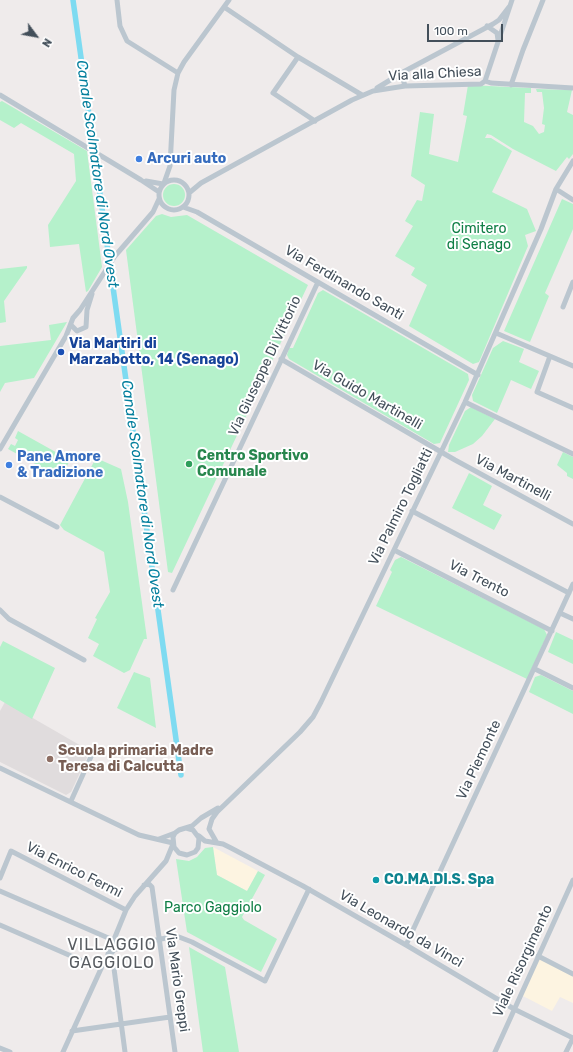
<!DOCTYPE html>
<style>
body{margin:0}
#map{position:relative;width:573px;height:1052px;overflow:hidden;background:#efebeb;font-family:Rubik,sans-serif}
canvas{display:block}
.north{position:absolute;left:16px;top:16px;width:40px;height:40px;-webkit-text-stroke:3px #fff;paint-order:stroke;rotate:122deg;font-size:11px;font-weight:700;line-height:16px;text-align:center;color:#434f5a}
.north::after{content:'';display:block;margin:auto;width:14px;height:18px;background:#434f5a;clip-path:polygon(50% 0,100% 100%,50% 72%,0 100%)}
.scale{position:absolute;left:427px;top:24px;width:76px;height:18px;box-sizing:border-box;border:2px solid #434f5a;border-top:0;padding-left:5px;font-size:12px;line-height:14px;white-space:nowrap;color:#434f5a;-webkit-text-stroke:3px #fff;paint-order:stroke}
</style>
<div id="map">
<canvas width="573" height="1052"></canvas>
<div class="north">N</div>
<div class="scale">100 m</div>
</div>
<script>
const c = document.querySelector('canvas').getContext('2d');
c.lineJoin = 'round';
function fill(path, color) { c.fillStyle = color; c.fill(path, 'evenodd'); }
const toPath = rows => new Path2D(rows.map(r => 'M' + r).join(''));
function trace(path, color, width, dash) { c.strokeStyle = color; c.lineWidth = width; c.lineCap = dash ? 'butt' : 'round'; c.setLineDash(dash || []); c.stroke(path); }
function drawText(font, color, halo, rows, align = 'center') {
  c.font = font + ' Rubik,sans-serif'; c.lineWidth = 4; c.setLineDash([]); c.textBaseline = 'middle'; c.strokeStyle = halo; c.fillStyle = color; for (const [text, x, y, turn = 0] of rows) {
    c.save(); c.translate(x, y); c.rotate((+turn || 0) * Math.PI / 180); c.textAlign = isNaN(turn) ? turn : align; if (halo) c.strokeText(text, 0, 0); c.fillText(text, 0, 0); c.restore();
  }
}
const commercial = toPath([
 [213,847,258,871,247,891,217,875],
 [538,957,573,975,573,1003,560,997,552,1011,521,995]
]);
const education = toPath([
 [5,702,90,751,71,792,66,795,0,762,0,711]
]);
const green = toPath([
 [468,85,531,88,531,93,525,93,524,122,533,126,539,134,544,132,545,125,542,124,544,108,542,92,537,92,536,89,572,90,567,112,573,115,573,154,569,159,567,157,556,171,513,149,491,135,487,134,485,138,491,138,512,151,492,192,527,209,536,231,525,235,528,246,479,362,473,364,409,326,427,285,411,275,415,268,395,256,413,226,405,221,417,200,422,201,425,185,411,176,420,112,434,114,429,154,458,162,467,116,463,115],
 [2,101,87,151,102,267,88,291,86,292,79,244,50,247,48,225,76,181,74,154,21,123,14,128,0,120,0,102],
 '163 195a11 11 0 1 1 22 0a11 11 0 1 1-22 0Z',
 [562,199,573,204,573,229,545,293,549,296,530,342,504,331],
 [162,214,171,217,187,215,308,285,172,573,168,572,126,250,156,216],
 [27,266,27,268,4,301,6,322,0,323,0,269],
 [323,290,468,374,469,380,440,443,434,444,289,359,287,355,289,348,293,348,318,293],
 [67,322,34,378,5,383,0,392,0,346,51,340,49,325],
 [503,341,524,349,519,362,539,371,531,389,511,380,497,413,473,401,472,395,493,348],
 [471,407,495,419,482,436,473,444,455,452,448,452,449,445,465,411],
 [18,431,70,460,61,478,8,449,11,444,15,446,18,440,15,438],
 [563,452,573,457,573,479,567,476,567,473,557,465],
 [96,458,121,469,128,502,147,639,144,639,130,670,124,673,93,656,99,644,88,638,97,619,95,618,110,592,104,552,64,530,60,525],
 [469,473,492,486,483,505,502,515,494,530,452,508],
 [401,557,544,629,547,635,527,679,376,606,392,572,390,570,395,560],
 [556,632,573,640,573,664,548,652],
 [3,641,55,668,32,719,0,700,0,647],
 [134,672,150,678,156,728,117,708],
 [541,675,573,691,573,714,529,692,535,677],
 [213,847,217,875,247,891,258,871,265,875,242,917,244,920,277,939,261,972,187,932,176,859,189,861,197,857,205,848],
 [189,947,225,967,239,1052,203,1052]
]);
const canal = toPath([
 [73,0,181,775]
]);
const minor = toPath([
 [117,0,120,26,127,41,178,73],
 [224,7,298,57,362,95],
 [487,26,497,33,498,40],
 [298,57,273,93,315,121],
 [405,71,403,79,405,86],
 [485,81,491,83,573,88],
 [485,81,512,0],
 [511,85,523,50,543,0],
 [377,88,405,71,493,24,499,20,509,7],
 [0,95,141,180,159,192],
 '159 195a15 15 0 1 1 30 0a15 15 0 1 1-30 0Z',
 [146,181,163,184],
 [164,183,170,166,174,90,178,73,184,62,229,0],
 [556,189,573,200],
 [189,193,201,183,352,100,373,91,405,86,481,84,485,81],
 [183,207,197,212,478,375],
 [563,307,573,282],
 [71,325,77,331,86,327,87,310,92,294],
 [496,333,573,366],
 [550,356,537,392,573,408],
 [281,359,455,460,573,524],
 [465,402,573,454],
 [0,449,66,336,73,318,80,310,115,256,153,212,159,199],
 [0,497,57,527],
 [412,511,569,593],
 [394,550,552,631],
 [173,590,318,282],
 [0,610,9,619,84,660],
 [560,613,573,619],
 [535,669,573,688],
 [0,768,139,835,173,843],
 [71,801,94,750],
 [186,828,193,830,199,838,198,848,195,852,187,855,179,853,174,847,173,837,175,833,179,830,192,826,201,818,218,808],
 [199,836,205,841,223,844,231,848,303,886,406,945,514,1009,573,1038,566,1052],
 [159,839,175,833],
 [217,843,209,829,212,819,217,812,300,732,313,717,321,702,465,402,541,229,556,189,573,161],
 [0,878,11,851,126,910],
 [144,885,149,884,152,887,175,1052],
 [0,891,113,940,122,947],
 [0,925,101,969],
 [406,945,573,584],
 [108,954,126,910,135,896,166,861,173,844],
 [108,955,113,961,125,1052],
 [538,956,573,974],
 [72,1031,170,1017],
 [0,1048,10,1052],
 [63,1052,105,960,114,950,122,947,171,937,179,937,192,942,265,981,309,889],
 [495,1052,573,880]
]);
const markers = [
 [139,159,4,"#3f7fe0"],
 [61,352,4,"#1a4fb4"],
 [189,464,4,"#2e9e5b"],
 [9,465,4,"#3f7fe0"],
 [50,759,4,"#8d6e63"],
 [376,880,4,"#0f9aa8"]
];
const streetNames = [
 ["Via alla Chiesa",435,74,-3],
 ["Via Ferdinando Santi",344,283,30],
 ["Via Giuseppe Di Vittorio",265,366,-65],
 ["Via Guido Martinelli",367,395,30],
 ["Via Martinelli",513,478,28],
 ["Via Palmiro Togliatti",401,507,-64],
 ["Via Trento",479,579,27],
 ["Via Piemonte",479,760,-65],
 ["Via Enrico Fermi",74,870,27],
 ["Via Leonardo da Vinci",401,929,30],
 ["Viale Risorgimento",523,961,-65],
 ["Via Mario Greppi",177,980,82]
];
const shopNames = [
 ["Arcuri auto",147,159],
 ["Pane Amore",17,457],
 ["& Tradizione",17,473]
];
const parkNames = [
 ["Cimitero",479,229],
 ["di Senago",479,245],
 ["Parco Gaggiolo",213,908]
];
const transitNames = [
 ["Via Martiri di",69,344],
 ["Marzabotto, 14 (Senago)",69,360]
];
const leisureNames = [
 ["Centro Sportivo",197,456],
 ["Comunale",197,472]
];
const educationNames = [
 ["Scuola primaria Madre",58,751],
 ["Teresa di Calcutta",58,767]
];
const cultureNames = [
 ["CO.MA.DI.S. Spa",384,880]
];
const waterNames = [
 ["Canale Scolmatore di Nord Ovest",97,174,82],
 ["Canale Scolmatore di Nord Ovest",142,494,82]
];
const quarterNames = [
 ["VILLAGGIO",112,945],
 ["GAGGIOLO",112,963]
];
fill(commercial, '#fdf4e1');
fill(education, '#e0dcdd');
fill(green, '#b5f1cb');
trace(canal, '#7edbf1', 5.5);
trace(minor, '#bbc6cf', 5);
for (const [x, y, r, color] of markers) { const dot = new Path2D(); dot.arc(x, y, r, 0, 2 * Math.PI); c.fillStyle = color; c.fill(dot); trace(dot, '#fff', 1.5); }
drawText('14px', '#434f5a', '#fff', streetNames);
drawText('bold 14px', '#366cbe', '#fff', shopNames, 'left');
drawText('14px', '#107f46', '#fff', parkNames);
drawText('bold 14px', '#164399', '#fff', transitNames, 'left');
drawText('bold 14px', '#27864d', '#fff', leisureNames, 'left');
drawText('bold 14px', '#785e54', '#fff', educationNames, 'left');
drawText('bold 14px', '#0d838f', '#fff', cultureNames, 'left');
drawText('italic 15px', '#047f9d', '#fff', waterNames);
c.letterSpacing = '1px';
drawText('16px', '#585c61', '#fff', quarterNames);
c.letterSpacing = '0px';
</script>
